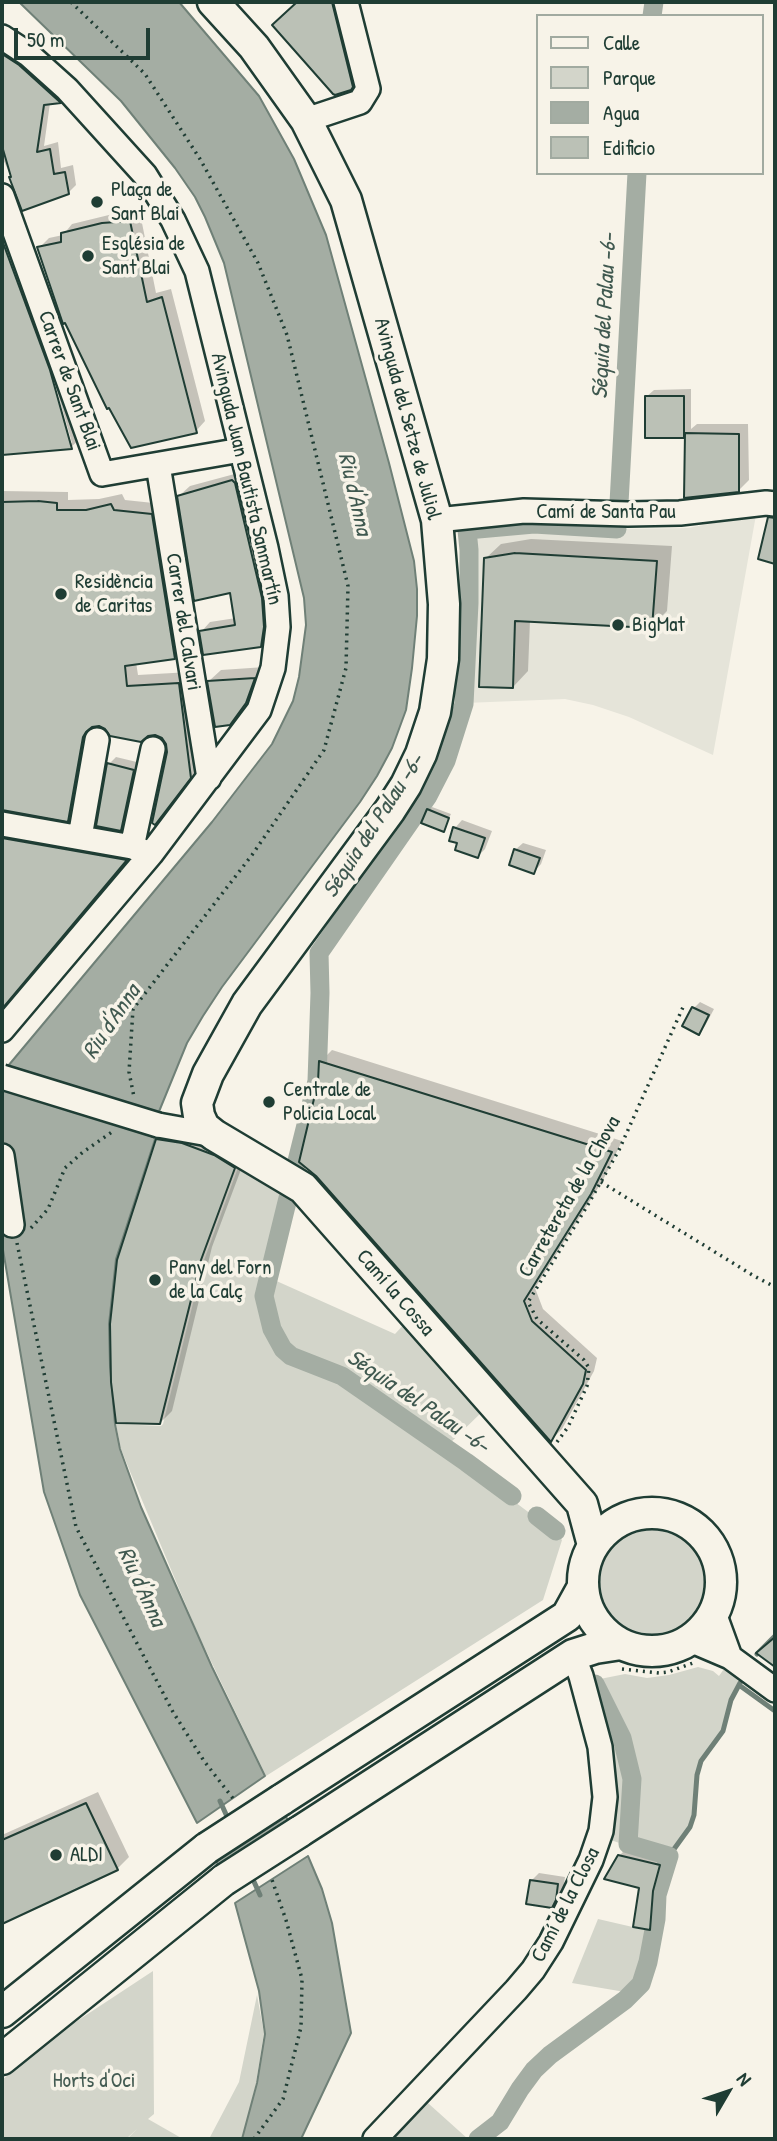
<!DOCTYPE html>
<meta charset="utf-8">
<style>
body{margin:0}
#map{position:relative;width:777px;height:2141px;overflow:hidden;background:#f7f3e8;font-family:"Patrick Hand",sans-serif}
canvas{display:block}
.frame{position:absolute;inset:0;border:4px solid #1f3d34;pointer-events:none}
.legend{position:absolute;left:536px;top:14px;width:228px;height:161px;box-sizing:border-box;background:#f7f3e8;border:2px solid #a1aaa0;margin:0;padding:9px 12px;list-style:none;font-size:21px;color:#1f3d34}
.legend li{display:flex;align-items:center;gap:14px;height:35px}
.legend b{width:35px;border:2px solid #a1aaa0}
.north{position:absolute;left:693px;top:2057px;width:70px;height:70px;-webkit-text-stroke:5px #f7f3e8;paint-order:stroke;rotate:51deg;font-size:19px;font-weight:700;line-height:28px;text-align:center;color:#1f3d34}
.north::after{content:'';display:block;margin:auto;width:24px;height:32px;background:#1f3d34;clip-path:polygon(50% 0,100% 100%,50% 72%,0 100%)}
.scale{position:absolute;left:14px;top:28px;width:136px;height:32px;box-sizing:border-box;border:4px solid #1f3d34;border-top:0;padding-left:9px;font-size:21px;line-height:24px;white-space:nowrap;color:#1f3d34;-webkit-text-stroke:5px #f7f3e8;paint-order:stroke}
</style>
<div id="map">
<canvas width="777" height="2141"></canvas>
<div class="frame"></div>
<ul class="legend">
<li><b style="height:9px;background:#f7f3e8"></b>Calle</li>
<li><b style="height:19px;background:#d3d5ca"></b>Parque</li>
<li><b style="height:19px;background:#a4ada3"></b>Agua</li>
<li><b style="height:19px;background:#bbc1b6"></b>Edificio</li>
</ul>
<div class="north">N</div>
<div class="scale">50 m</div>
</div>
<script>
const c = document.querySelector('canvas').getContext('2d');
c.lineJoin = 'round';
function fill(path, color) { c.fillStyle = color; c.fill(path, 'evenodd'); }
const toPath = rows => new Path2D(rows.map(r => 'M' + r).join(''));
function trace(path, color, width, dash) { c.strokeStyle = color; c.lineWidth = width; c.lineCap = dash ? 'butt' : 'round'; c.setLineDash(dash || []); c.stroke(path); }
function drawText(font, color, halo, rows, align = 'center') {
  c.font = font + ' "Patrick Hand",sans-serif'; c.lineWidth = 7; c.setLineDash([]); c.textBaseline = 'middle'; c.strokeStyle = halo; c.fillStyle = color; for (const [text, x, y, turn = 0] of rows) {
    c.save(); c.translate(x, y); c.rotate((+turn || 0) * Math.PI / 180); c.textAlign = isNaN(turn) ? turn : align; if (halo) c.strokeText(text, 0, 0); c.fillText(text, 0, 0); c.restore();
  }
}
const built = toPath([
 [756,515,713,755,629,717,593,705,565,699,465,703,472,620,468,530,534,524,617,529,688,528]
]);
const green = toPath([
 [239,1165,297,1199,272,1279,395,1334,407,1321,487,1407,444,1449,555,1532,562,1540,543,1600,266,1776,198,1634,129,1469,121,1449,116,1424,161,1426,163,1424,203,1263],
 '594 1582a55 55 0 1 1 110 0a55 55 0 1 1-110 0Z',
 [731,1659,746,1670,730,1699,724,1724,718,1738,700,1760,696,1775,694,1815,689,1827,673,1852,666,1859,602,1837,585,1682,625,1674,647,1678,669,1675,698,1667,713,1671,719,1676],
 [598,1919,650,1931,647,1953,631,1988,625,1992,572,1983],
 [153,1971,154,2114,148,2119,183,2139,127,2139,137,2129,126,2139,2,2139,2,2080,68,2027],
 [257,1995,264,2033,256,2083,245,2130,241,2139,209,2139,239,2082],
 [419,2095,468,2139,377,2139]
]);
const water = toPath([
 [19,2,179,2,259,96,294,159,326,235,389,463,414,561,417,589,417,616,412,668,406,710,392,748,377,776,360,802,222,987,203,1016,187,1043,158,1114,8,1066,212,822,272,744,293,701,299,677,306,625,304,598,224,263,205,217,195,197,175,168,121,101,19,2],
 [2,1083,157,1133,116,1259,109,1324,110,1366,115,1424,120,1449,141,1507,212,1667,265,1776,197,1823,80,1595,44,1492,2,1244,2,1083],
 [282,1811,290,1823,220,1868,213,1856,282,1811],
 [308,1856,322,1889,332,1923,351,2033,301,2139,242,2139,257,2083,265,2034,259,1991,235,1903,308,1856]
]);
const shadow = toPath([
 [298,2,350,2,366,73,350,89,274,25],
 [2,40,68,94,60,102,50,103,44,146,58,142,61,168,73,165,76,185,68,193,18,192,2,157],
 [2,205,79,440,71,447,2,453],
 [46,362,49,362,72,443,68,443],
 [140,213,156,293,171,289,205,421,196,431,39,248,49,238,63,235,72,224,113,214],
 [691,389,691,429,697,424,748,424,749,480,739,490,687,433,684,436,646,397,654,390],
 [242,472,271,588,270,636,261,645,201,632,210,622,236,618,232,591,180,495,190,486],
 [2,491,68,492,68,500,99,499,122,494,125,500,163,504,186,646,175,657,136,662,138,675,190,672,201,765,166,812,155,823,168,752,168,744,164,738,157,734,94,725,79,809,68,820,2,809],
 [531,539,672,546,667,611,652,626,530,620,528,671,513,687,485,559,501,544],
 [265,667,257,690,229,724,209,681,221,670],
 [116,757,141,763,128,821,121,829,109,764],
 [432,807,451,814,443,830,428,810],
 [462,820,492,831,485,849,478,856,459,842,455,828],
 [2,821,136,849,2,1009],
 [523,843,546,850,541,864,534,872,515,850],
 [700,1002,714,1009,705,1026,699,1033,694,1008],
 [332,1050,622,1141,603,1180,535,1288,543,1309,597,1358,594,1371,562,1429,551,1440,320,1082,321,1061],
 [169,1128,246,1156,212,1247,172,1411,160,1423,158,1140],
 [98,1792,129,1857,117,1869,2,1922,2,1835],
 [627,1848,666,1857,660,1882,657,1921,650,1929,641,1887,619,1856],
 [539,1873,565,1877,563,1891,559,1898,552,1906,531,1881]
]);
const stream = toPath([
 [757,1654,775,1636],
 [739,1685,775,1711],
 [220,1801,229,1821],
 [669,1856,690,1827,694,1815,697,1775,701,1761,723,1731,731,1700,740,1683],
 [251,1875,260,1895]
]);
const canal = toPath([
 [652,16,654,2],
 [619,503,637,173],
 [296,1165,317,1081,320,993,319,953,428,796,446,761,464,704,469,603,469,550,467,530,534,524,617,529],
 [288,1198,264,1296,272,1329,283,1349,291,1356,342,1376,466,1462,512,1496],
 [537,1516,556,1531],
 [478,2139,500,2122,520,2089,534,2070,550,2055,625,2000,641,1984,648,1962,656,1919,657,1895,669,1856,628,1844,632,1779,622,1738,595,1684]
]);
const building = toPath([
 [297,2,332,2,353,87,351,90,335,95,333,94,272,25,297,2],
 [2,54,19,65,61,103,44,105,37,152,50,149,54,174,65,172,69,194,22,211,9,177,11,177,2,146,2,54],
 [130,221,147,302,162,297,197,433,131,448,109,408,107,409,65,323,63,324,37,247,61,242,61,233,102,223,130,221],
 [2,240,50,370,72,449,2,455,2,240],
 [645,396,684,396,684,438,645,438,645,396],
 [685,433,739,434,739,492,684,498,685,433],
 [232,480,235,483,262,598,264,627,261,647,203,655,199,631,235,625,230,593,194,601,177,496,232,480],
 [38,501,57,503,57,510,86,510,111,504,114,510,152,514,175,659,125,666,127,686,179,683,191,778,155,825,152,823,167,752,166,744,162,738,155,735,148,736,141,742,110,736,105,729,99,726,92,727,86,732,83,737,68,822,2,810,2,502,38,501],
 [768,517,775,518,775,564,758,559,768,517],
 [515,553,657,561,652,628,515,621,513,688,479,687,484,558,515,553],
 [255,678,246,703,230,725,215,727,207,681,255,678],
 [107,763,134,770,121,831,96,826,107,763],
 [427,809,449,818,444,832,421,823,427,809],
 [453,827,485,838,478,858,455,850,457,843,449,841,453,827],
 [2,838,127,860,2,1009,2,838],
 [514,849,540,858,534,874,509,865,514,849],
 [692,1007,709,1015,699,1035,682,1026,692,1007],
 [319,1061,612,1152,591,1194,524,1301,532,1321,586,1370,583,1384,551,1442,316,1176,299,1162,318,1082,319,1061],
 [156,1139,182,1143,214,1155,235,1168,201,1260,160,1424,116,1423,111,1382,110,1324,117,1260,156,1139],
 [775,1637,775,1667,756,1653,775,1637],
 [86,1803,118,1870,2,1924,2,1840,86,1803],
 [618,1855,660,1865,653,1891,650,1930,633,1927,639,1888,604,1879,618,1855],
 [530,1880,558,1884,556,1900,552,1908,526,1904,530,1880]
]);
const path = toPath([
 [71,2,145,74,200,159,258,263,287,335,348,586,346,668,324,750,252,855,133,1009,129,1072,134,1097],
 [601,1182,754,1276,775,1287],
 [31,1228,48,1209,65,1168,83,1152,112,1132],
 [17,1243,76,1527,173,1712,204,1761,235,1801],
 [557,1442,568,1427,587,1386,589,1368,584,1360,537,1319,528,1302,586,1208,619,1150,684,1005],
 [622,1669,659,1673,668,1672,693,1663],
 [254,2139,283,2099,301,2027,302,1979,286,1920,271,1877]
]);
const minor = toPath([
 [2,37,28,54,67,89,145,175,173,220,197,271,266,548,276,596,278,627,273,668,259,710,151,854,2,1030],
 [306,120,360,102,368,89,346,2],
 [2,196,102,474,241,450],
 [158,465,209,778],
 [437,520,524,511,628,514,680,513,766,503,775,504],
 [2,824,132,847,151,854],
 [80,837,97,740],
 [132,847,153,749],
 [158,1125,214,1135],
 [2,1156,12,1225],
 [714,1613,730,1657],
 [690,1640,730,1657,775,1690],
 [375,2139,516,1990,533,1970,551,1942,591,1860,601,1831,605,1797,600,1747,581,1676,573,1655]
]);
const major = toPath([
 [213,2,254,47,306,120,346,200,437,520,444,604,443,659,435,712,421,754,406,785,390,810,247,1004,208,1074,197,1103,199,1116,204,1127,214,1135,303,1188,582,1504,593,1545],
 '583 1582a69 69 0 1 1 138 0a69 69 0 1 1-138 0Z',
 [281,1800,567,1616,583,1587],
 [299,1832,573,1655,595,1648,621,1644],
 [2,2012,207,1848],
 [2,2059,224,1880]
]);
const minorBridge = toPath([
 [2,1077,158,1125]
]);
const majorBridge = toPath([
 [207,1848,281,1800],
 [224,1880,299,1832]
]);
const markers = [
 [97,202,7,"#1f3d34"],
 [88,256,7,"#1f3d34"],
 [61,594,7,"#1f3d34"],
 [618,625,7,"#1f3d34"],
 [269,1102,7,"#1f3d34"],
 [155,1280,7,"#1f3d34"],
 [56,1855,7,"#1f3d34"]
];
const poiNames = [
 ["Plaça de",111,190],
 ["Sant Blai",111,214],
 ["Església de",102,244],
 ["Sant Blai",102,268],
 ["Residència",75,582],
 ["de Caritas",75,606],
 ["BigMat",632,625],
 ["Centrale de",283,1090],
 ["Policia Local",283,1114],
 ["Pany del Forn",169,1268],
 ["de la Calç",169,1292],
 ["ALDI",70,1855]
];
const streetNames = [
 ["Carrer de Sant Blai",69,381,70],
 ["Avinguda del Setze de Juliol",407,419,75],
 ["Avinguda Juan Bautista Sanmartín",246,479,77],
 ["Camí de Santa Pau",606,512],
 ["Carrer del Calvari",183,622,81],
 ["Carretereta de la Chova",570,1197,-60],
 ["Camí la Cossa",395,1293,49],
 ["Camí de la Closa",566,1905,-63]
];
const parkNames = [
 ["Horts d'Oci",94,2081]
];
const waterNames = [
 ["Séquia del Palau -6-",605,316,-87],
 ["Riu d'Anna",354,494,77],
 ["Séquia del Palau -6-",374,826,-57],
 ["Riu d'Anna",112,1022,-56],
 ["Séquia del Palau -6-",418,1402,34],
 ["Riu d'Anna",141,1587,65]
];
fill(built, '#e5e4d9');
fill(green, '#d3d5ca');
fill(water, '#a4ada3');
trace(water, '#6f8077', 2);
fill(shadow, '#0003');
trace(stream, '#6f8077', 5);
trace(canal, '#a4ada3', 19);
fill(building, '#bbc1b6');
trace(building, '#1f3d34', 2);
trace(minor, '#1f3d34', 28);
trace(major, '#1f3d34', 35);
trace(path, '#1f3d34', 3.5, [2, 5]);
trace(minor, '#f7f3e8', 23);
trace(major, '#f7f3e8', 30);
trace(minorBridge, '#1f3d34', 28, []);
trace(majorBridge, '#1f3d34', 35, []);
trace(minorBridge, '#f7f3e8', 23);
trace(majorBridge, '#f7f3e8', 30);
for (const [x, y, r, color] of markers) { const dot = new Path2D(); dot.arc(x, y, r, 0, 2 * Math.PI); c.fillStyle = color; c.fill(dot); trace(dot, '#f7f3e8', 2.5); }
drawText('21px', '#1f3d34', '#f7f3e8', poiNames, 'left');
drawText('21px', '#1f3d34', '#f7f3e8', streetNames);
drawText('21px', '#435b52', '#f7f3e8', parkNames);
drawText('italic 23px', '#405950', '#f7f3e8', waterNames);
</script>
